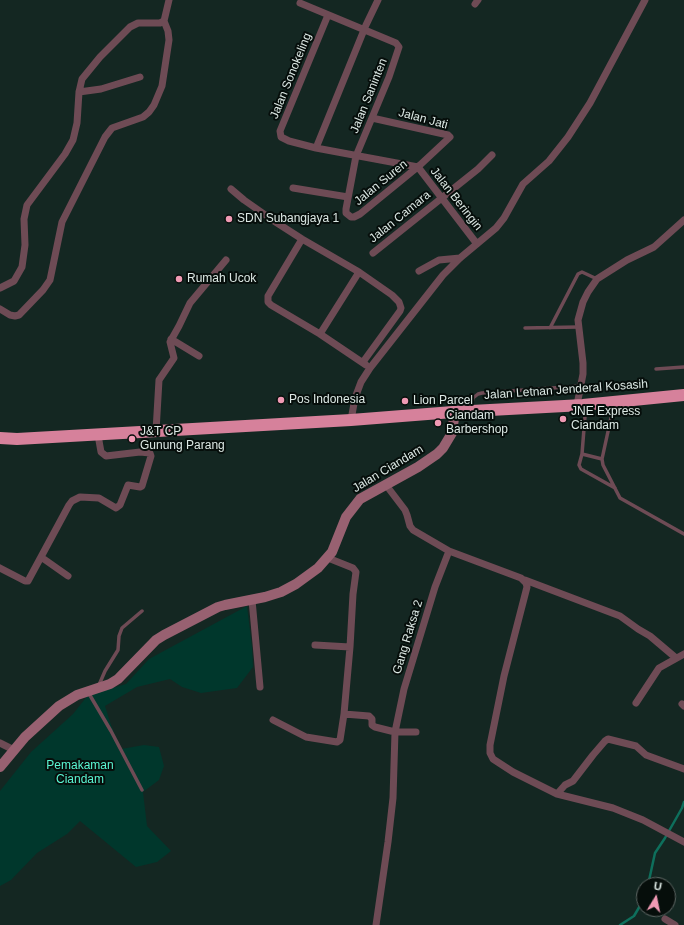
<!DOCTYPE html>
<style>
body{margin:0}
#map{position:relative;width:684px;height:925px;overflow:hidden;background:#142722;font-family:Helvetica,sans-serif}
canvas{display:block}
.north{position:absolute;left:636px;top:877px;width:40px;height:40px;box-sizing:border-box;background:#060e0b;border:1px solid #5c6562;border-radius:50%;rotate:10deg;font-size:11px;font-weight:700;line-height:16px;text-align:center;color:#dce8e4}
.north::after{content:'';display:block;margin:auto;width:14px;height:18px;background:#f09ab4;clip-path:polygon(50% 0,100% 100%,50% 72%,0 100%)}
</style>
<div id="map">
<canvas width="684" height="925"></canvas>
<div class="north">U</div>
</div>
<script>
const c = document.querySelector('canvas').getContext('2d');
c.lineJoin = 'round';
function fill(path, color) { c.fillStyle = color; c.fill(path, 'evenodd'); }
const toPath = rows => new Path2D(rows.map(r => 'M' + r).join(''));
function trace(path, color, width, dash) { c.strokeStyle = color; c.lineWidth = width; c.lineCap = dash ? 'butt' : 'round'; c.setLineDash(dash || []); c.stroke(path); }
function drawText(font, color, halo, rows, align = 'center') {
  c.font = font + ' Helvetica,sans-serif'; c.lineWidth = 4; c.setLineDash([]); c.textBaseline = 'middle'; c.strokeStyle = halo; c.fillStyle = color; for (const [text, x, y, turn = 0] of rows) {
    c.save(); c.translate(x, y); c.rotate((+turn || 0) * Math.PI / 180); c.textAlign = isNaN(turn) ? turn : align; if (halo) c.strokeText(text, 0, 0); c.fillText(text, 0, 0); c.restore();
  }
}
const green = toPath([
 [247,606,252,647,253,667,237,688,201,693,182,687,170,679,137,687,105,706,111,725,121,749,144,745,159,747,164,766,159,780,143,792,147,826,171,851,157,862,136,867,80,821,67,834,37,853,11,880,0,886,0,791,31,752,73,714,88,695,126,684,149,659]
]);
const stream = toPath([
 [648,885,655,853,665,838,682,808,684,802],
 [620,925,634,916,644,899]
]);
const lane = toPath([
 [525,328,578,327],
 [550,328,578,274,582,272,597,279],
 [656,369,684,367],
 [614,404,602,459,603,465,620,498,684,534],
 [471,408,473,398,478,394,482,393,580,386],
 [583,408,585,416,582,454,602,459],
 [582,454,579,465,581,469,615,488],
 [99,685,105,671,118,650,119,636,122,628,142,611],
 [88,692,111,731,142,790]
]);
const street = toPath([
 [300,3,396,43,399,47,389,77,356,156,346,209,346,213,351,217,354,217,360,214,420,165,450,137,448,135,372,118],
 [475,4,478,0],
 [328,15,280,131,281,137,289,141,316,148,418,167],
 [79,92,101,89,140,77],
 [316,148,366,25,378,0],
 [418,167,477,244],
 [293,188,348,197],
 [231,189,244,200,274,221,302,239,359,272,392,295,399,302,401,308,400,311,363,362],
 [302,239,268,296,268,302,271,305,320,334,366,365],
 [373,253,478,169,492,155],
 [419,271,439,260,460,258],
 [0,288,14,281,22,267,25,245,24,219,27,205,65,154,73,140,77,123,79,92,82,79,100,57,130,27,138,23,160,23,164,21],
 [0,309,10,315,15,316,19,315,43,290,50,280,62,222,105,137,112,128,143,117,149,112,154,105,162,86,169,40,168,31,164,21,169,0],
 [320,334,359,272],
 [171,339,199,356],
 [577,405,583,374,583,363,578,320,583,302,588,292,597,279,627,260,654,247,684,220],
 [351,420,355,398,361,382,370,368,443,275,460,258,496,228,504,218,523,184,549,161,568,137,590,103,645,0],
 [156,431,159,380,174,358,170,342,179,326,190,303,226,260],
 [386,485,405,510,407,515,410,526,413,530,449,551,521,578,526,583,527,587,504,676,490,745,490,753,493,759,513,772,557,794,613,808,643,820,684,842],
 [41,557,68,576],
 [0,568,25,581,28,581,69,505,72,501,80,497,99,498,116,508,120,505,128,485,140,487,142,486,151,456,150,453,140,452,106,456,101,452,98,435],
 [525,580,620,616,638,629,650,636,676,658],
 [252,600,260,687],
 [315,645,350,647,353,594,356,572,353,568,328,558],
 [350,647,344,714,369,716,372,719,372,725,375,727,395,732,416,732],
 [636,703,659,668,684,654],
 [682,704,684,706],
 [273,720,306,737,337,742,340,740,344,714],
 [0,743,14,750],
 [557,794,565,785,573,781,593,755,605,741,608,739,636,746,646,755,684,769],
 [665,919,675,925],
 [376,925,388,842,393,798,395,732,404,689,435,587,449,551]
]);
const secondary = toPath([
 [0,767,25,737,59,706,77,695,110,684,118,679,156,640,164,635,218,607,225,605,265,597,281,592,296,584,318,568,332,552,346,517,360,499,418,467,437,454,443,448,452,433,454,418,453,412]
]);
const highway = toPath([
 [0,438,17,439,351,420,453,412,583,405,684,395]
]);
const markers = [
 [229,219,4,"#f09ab4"],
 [179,279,4,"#f09ab4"],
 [281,400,4,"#f09ab4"],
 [405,401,4,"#f09ab4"],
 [563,419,4,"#f09ab4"],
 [438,423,4,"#f09ab4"],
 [132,439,4,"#f09ab4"]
];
const streetNames = [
 ["Jalan Sonokeling",291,76,-68],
 ["Jalan Saninten",369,96,-68],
 ["Jalan Jati",423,119,15],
 ["Jalan Suren",381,183,-39],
 ["Jalan Beringin",456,199,52],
 ["Jalan Camara",400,217,-39],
 ["Jalan Letnan Jenderal Kosasih",566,390,-4],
 ["Jalan Ciandam",388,469,-31],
 ["Gang Raksa 2",408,637,-73]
];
const poiNames = [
 ["SDN Subangjaya 1",237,219],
 ["Rumah Ucok",187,279],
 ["Pos Indonesia",289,400],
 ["Lion Parcel",413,401],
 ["JNE Express",571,412],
 ["Ciandam",571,426],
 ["Ciandam",446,416],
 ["Barbershop",446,430],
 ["J&T CP",140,432],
 ["Gunung Parang",140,446]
];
const parkNames = [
 ["Pemakaman",80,766],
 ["Ciandam",80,780]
];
fill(green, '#00372c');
trace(stream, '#0e6f5c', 2.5);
trace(lane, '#6e4b55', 3.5);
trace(street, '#6e4b55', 7);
trace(secondary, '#986171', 10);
trace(highway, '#d6819b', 12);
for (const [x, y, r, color] of markers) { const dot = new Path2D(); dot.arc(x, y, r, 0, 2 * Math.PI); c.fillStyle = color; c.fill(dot); trace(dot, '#060e0b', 1.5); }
drawText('12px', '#dce8e4', '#060e0b', streetNames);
drawText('12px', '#dce8e4', '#060e0b', poiNames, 'left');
drawText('12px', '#5af6d3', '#060e0b', parkNames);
</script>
